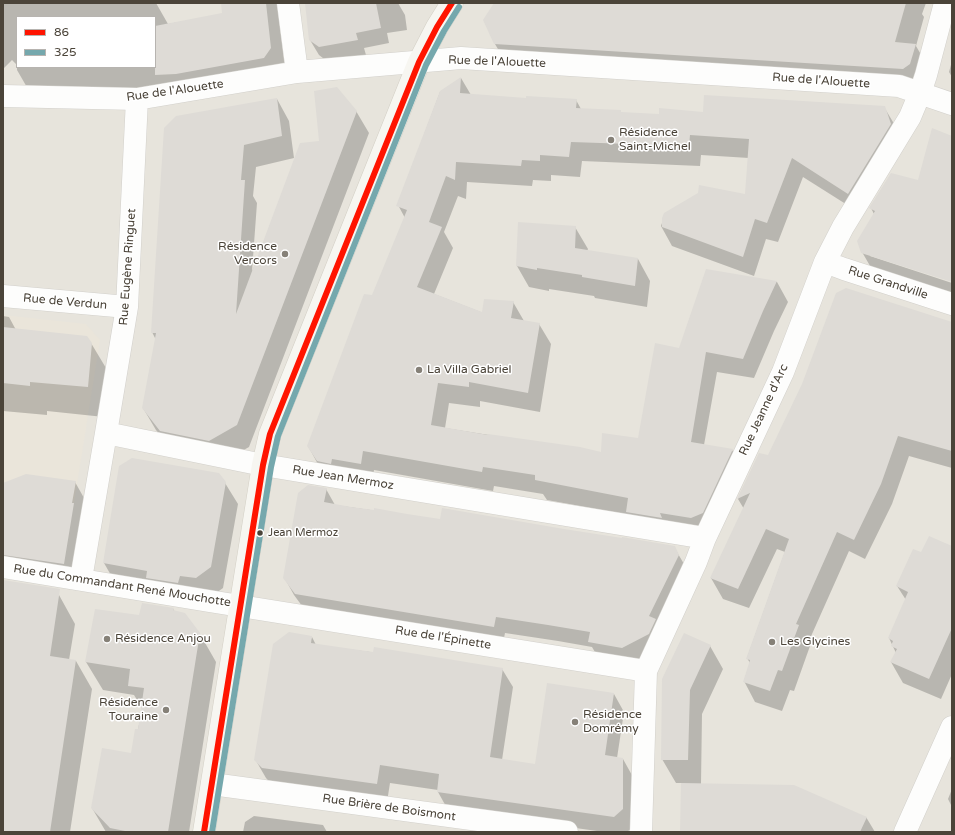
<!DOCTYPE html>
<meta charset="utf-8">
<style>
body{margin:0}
#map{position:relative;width:955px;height:835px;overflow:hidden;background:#f4f2ee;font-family:"Varela Round",sans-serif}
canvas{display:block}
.frame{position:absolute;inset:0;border:4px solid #4b4439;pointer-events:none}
.legend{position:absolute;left:16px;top:16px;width:140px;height:52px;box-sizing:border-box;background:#fff;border:1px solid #b7b4b0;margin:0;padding:5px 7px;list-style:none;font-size:12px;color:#4b4439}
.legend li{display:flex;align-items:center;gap:8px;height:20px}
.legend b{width:20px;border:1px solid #b7b4b0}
</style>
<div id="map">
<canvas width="955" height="835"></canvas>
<div class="frame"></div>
<ul class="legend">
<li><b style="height:5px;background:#ff1400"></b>86</li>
<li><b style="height:5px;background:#75a8ad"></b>325</li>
</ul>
</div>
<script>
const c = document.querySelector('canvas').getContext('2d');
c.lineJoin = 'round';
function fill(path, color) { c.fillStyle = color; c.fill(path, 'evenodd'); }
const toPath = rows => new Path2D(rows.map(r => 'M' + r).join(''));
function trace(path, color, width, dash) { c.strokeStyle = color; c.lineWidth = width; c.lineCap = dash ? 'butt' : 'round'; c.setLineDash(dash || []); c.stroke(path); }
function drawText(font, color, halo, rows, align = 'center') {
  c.font = font + ' "Varela Round",sans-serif'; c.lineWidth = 3; c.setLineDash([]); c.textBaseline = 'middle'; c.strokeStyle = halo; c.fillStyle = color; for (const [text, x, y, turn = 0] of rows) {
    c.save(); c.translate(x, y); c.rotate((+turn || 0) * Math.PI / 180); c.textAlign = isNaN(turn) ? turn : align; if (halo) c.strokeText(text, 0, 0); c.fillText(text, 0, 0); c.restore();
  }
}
const residential = toPath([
 [3,3,952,3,952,832,3,832],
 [17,17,155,17,155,67,17,67]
]);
const education = toPath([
 [3,315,86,324,100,340,74,503,44,498,3,544]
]);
const shadow = toPath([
 [3,3,156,3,168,24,223,14,222,3,277,3,286,75,279,84,32,96,17,70,17,67,155,67,155,17,17,17,17,65,12,60,3,69],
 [306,3,398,3,405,15,407,30,387,33,389,43,364,48,366,55,328,62,319,55,310,40],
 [495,3,926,3,922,14,924,17,916,46,930,70,925,90,510,70,495,44],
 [952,61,952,77,949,72],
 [461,78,471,95,527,99,576,100,581,109,621,113,660,115,884,107,896,127,860,213,803,177,778,242,766,239,754,276,672,246,661,226,665,214,746,195,749,158,701,155,700,166,582,161,580,177,551,175,551,181,533,180,532,186,467,182,466,199,458,196,444,232,453,248,434,294,483,313,513,302,524,321,539,324,551,344,540,412,480,401,480,407,449,403,445,428,602,453,639,439,680,349,707,271,777,282,788,302,774,331,754,378,717,372,704,445,732,450,744,470,714,533,629,515,547,500,543,494,494,486,493,491,374,470,372,483,319,466,308,446,373,296,405,218,398,205,440,92],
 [277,99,289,121,294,158,256,167,253,196,257,203,252,271,320,142,356,111,369,133,249,447,221,463,174,453,156,430,143,408,156,340,152,332,165,128],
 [952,136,952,281,870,254,870,256,952,283,952,297,873,271,862,252,874,214,871,208,919,182],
 [575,227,588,249,587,251,638,259,650,281,647,307,595,298,594,296,549,289,549,291,529,287,517,266],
 [3,316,9,317,16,330,91,343,109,373,104,417,47,411,47,415,3,411],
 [952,323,952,468,909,456,892,504,865,559,849,551,808,643,810,646,794,691,790,690,782,711,755,702,744,681,750,663,747,658,785,552,777,549,749,608,723,599,711,578,744,509,738,499,759,455,769,456],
 [75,482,84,498,74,573,3,561,3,487],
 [225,483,238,504,223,588,208,599,116,584,104,563],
 [326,489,335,505,441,520,563,530,674,547,684,564,658,651,632,665,599,659,592,647,558,641,505,633,503,643,305,610,294,595,284,577],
 [952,547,952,674,941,699,903,683,891,662,896,653,889,638,906,600,897,586,921,554],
 [3,587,59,595,75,624,69,660,76,661,92,689,70,832,3,832],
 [173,609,175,612,200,634,216,662,189,832,106,832,92,808,132,755,138,730,142,708,134,695,103,690,86,662,140,616],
 [312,637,316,645,502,669,513,687,502,760,536,765,614,694,624,712,617,758,623,759,633,777,633,827,627,832,604,832,448,810,438,792,438,790,390,783,387,802,273,786,266,778,255,759],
 [710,646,723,669,702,714,701,784,866,817,875,832,681,832,682,783,676,783,662,759,663,679],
 [952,789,952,807,948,799],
 [254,816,323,825,327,832,243,832,245,822]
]);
const building = toPath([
 [221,3,266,3,271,48,264,58,176,74,155,75,155,26,222,13],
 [305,3,376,3,381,28,356,33,358,40,319,47,309,40],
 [494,3,906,3,895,42,916,44,910,64,903,69,494,44,483,20],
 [461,77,460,93,526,98,526,96,577,99,576,108,621,110,621,112,659,114,659,108,703,112,704,95,885,106,891,124,848,194,792,158,767,223,755,219,743,257,662,227,662,218,664,213,698,193,699,185,745,194,749,139,690,135,689,146,571,142,569,157,540,155,540,161,522,160,521,166,456,162,455,180,446,176,429,222,442,227,417,287,482,312,484,299,514,301,511,318,540,323,528,393,469,382,469,387,438,383,431,425,488,435,488,434,580,447,601,452,602,433,638,438,655,343,679,348,706,269,777,281,763,311,743,359,706,352,691,442,733,449,703,513,691,518,660,513,662,518,626,512,628,498,535,480,535,475,483,467,482,472,363,451,361,464,332,459,331,464,317,461,307,446,364,294,372,295,407,210,396,206,440,91],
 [337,87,357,111,237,425,209,441,160,431,142,408,156,333,151,333,164,128,176,116,277,98,282,136,244,145,241,180,245,180,236,314,300,143,319,141,314,91],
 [932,128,952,136,952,282,861,253,857,241,875,211,869,208,891,173,918,180],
 [518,222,576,226,575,248,638,258,635,286,582,277,582,275,537,268,537,270,516,266],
 [846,288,952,322,952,451,898,436,881,484,854,540,837,532,796,624,799,625,782,671,778,670,770,691,743,682,750,660,746,659,789,539,766,529,738,589,710,578,750,493,737,499,759,453,768,455,802,384,836,293],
 [3,327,87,336,92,343,88,387,30,382,30,386,3,383],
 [132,458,219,473,226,482,211,567,196,578,180,576,178,583,146,578,147,571,103,563,119,466],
 [26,474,76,481,72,503,74,503,64,564,3,555,3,483],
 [308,485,327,488,324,502,351,507,374,510,374,508,407,514,440,519,442,508,564,529,622,538,622,537,675,546,679,555,649,616,656,619,649,634,622,648,588,642,590,632,548,625,496,617,494,627,295,594,283,578,298,493],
 [929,536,952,546,952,628,929,679,890,662,897,649,891,646,893,641,888,638,908,592,896,586,913,549,921,552],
 [3,580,60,589,50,656,76,660,50,832,3,832],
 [142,603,174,608,173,610,185,613,200,633,168,832,130,832,110,828,91,808,102,748,131,753,135,729,138,729,144,688,128,686,130,669,85,662,95,609,139,615],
 [289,632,312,636,311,643,373,652,374,647,503,668,490,757,535,764,547,683,614,693,605,755,623,758,623,809,614,817,437,792,439,774,380,765,377,784,262,768,254,760,273,644],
 [684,633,711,645,690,690,688,760,661,760,662,679],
 [681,783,794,785,867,817,860,832,680,832]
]);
const minor = toPath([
 [288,3,297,72],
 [3,96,137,99,297,72,461,58,899,86,952,104],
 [825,262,844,269,952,304],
 [3,296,127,307],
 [106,433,127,307,137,99],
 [3,567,209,601,646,671],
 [81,579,106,433,263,465,705,538],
 [212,784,567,832],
 [641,832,646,671,696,562,705,538,783,372,825,262,843,227,910,117,920,93,926,75,945,3],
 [905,832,952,727]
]);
const secondary = toPath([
 [204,832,263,465,270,434,419,62,437,27,452,3]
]);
const bus1 = toPath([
 [204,832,263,465,270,434,419,62,437,27,452,3]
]);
const bus2 = toPath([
 [212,832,271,467,278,436,426,65,444,31,459,7]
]);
const markers = [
 [611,140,4,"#868178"],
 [285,254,4,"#868178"],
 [419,370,4,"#868178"],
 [260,533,3.5,"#4b4439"],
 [107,639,4,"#868178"],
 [772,642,4,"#868178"],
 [166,710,4,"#868178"],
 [575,722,4,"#868178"]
];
const busNames = [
 ["Jean Mermoz",268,533]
];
const streetNames = [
 ["Rue de l'Alouette",497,62,2],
 ["Rue de l'Alouette",821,81,4],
 ["Rue de l'Alouette",175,91,-8],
 ["Rue Eugène Ringuet",128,267,-86],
 ["Rue Grandville",888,283,18],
 ["Rue de Verdun",65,302,5],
 ["Rue Jeanne d'Arc",764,410,-65],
 ["Rue Jean Mermoz",343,478,9],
 ["Rue du Commandant René Mouchotte",122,586,9],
 ["Rue de l'Épinette",443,638,9],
 ["Rue Brière de Boismont",389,808,8]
];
const poiNames = [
 ["Résidence",619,133],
 ["Saint-Michel",619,147],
 ["Résidence",277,247,"right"],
 ["Vercors",277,261,"right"],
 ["La Villa Gabriel",427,370],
 ["Résidence Anjou",115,639],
 ["Les Glycines",780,642],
 ["Résidence",158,703,"right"],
 ["Touraine",158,717,"right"],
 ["Résidence",583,715],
 ["Domrémy",583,729]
];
fill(residential, '#e7e4dc');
fill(education, '#eae5da');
fill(shadow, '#0003');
fill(building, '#dedbd6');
trace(minor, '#d2d0cb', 23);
trace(secondary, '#d3cfc5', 23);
trace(minor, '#fdfdfc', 22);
trace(secondary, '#f7f6f1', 22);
trace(bus1, '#ff1400', 6);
trace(bus2, '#75a8ad', 6);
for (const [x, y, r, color] of markers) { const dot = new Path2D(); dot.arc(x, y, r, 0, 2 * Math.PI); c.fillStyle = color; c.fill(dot); trace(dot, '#fff', 1.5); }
drawText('11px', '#4b4439', '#fff', busNames, 'left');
drawText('12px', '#4b4439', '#fff', streetNames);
drawText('12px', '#4b4439', '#fff', poiNames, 'left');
</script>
